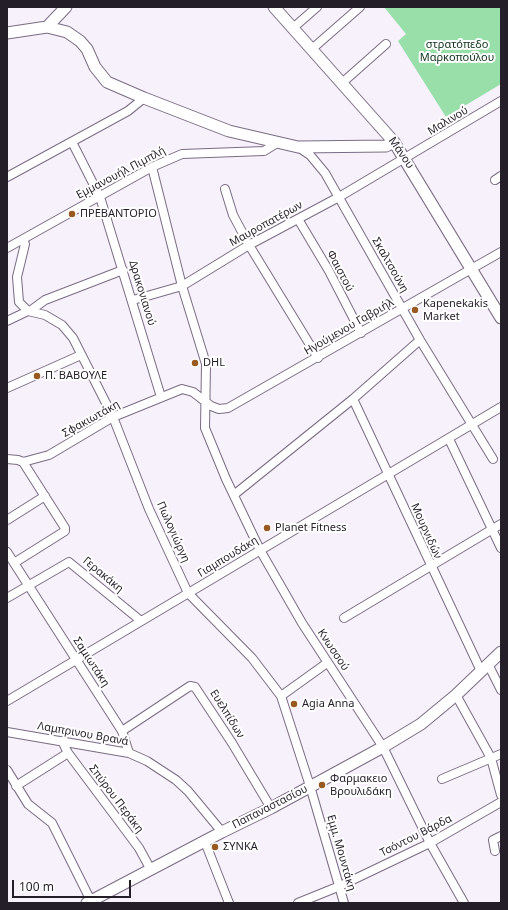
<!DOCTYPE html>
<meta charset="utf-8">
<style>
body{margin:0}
#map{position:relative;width:508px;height:910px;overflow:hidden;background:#f7f1fb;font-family:"Noto Sans",sans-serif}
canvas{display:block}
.frame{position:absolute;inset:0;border:8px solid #241e28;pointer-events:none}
.scale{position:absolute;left:12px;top:880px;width:119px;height:18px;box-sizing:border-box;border:2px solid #241e28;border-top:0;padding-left:5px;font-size:12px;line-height:14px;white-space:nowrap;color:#241e28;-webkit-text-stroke:3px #fff;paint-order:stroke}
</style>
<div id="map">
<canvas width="508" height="910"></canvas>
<div class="frame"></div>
<div class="scale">100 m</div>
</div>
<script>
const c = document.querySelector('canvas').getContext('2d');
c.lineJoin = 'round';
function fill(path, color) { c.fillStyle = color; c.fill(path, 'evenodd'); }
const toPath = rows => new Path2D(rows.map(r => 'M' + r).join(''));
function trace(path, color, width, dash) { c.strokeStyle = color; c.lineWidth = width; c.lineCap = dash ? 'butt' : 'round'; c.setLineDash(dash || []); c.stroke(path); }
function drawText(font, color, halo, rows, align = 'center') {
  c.font = font + ' "Noto Sans",sans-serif'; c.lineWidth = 4; c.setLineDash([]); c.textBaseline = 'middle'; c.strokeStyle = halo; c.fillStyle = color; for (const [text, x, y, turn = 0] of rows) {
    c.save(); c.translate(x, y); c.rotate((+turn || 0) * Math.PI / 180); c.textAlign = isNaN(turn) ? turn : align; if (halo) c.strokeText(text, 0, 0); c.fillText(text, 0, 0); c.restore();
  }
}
const green = toPath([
 [384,7,501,7,501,84,446,117,398,41,406,34]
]);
const street = toPath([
 [293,28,317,7],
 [312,49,360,7],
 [342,83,386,44],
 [72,142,100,197,161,397],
 [298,147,310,155,325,173,420,340,493,459],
 [152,167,182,286,206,364,205,428,226,479,260,550,302,623,383,747,430,843,464,903],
 [7,177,128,111,144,98],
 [495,180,501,176],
 [225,189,233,215,249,245,318,358],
 [298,219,329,271,361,333],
 [23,240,25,244,17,277,19,302,28,311,45,315,62,325,73,338,113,417,149,509,188,593,252,658,281,696,310,786,344,903],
 [7,248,152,167,182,154,264,151,277,143],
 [133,300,182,286,249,245,339,197,501,101],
 [30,311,45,300,123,270],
 [7,321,28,311],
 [7,388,81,355],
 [353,399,481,671],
 [449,439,501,548],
 [7,459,18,460,23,462,49,455,113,417,182,389,193,392,211,406,219,409,228,408,501,252],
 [235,494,353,399,420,340],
 [7,520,45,496],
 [7,552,122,731,129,753],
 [14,563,65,531,65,528,23,462],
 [7,598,69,562,141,621],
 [344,618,501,524],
 [488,664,501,690],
 [456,695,491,758,501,795],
 [281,696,327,663],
 [7,701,501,407],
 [122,731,190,686,195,687,232,743,271,808],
 [7,732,129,753,147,761,176,780,188,791,222,832],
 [62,741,68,753,139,848,151,870],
 [7,770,28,804,52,823,91,901],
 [442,779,501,754],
 [16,786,68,753],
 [205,842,229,903],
 [495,851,493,840,501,836],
 [298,903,340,886,430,843,501,802]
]);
const secondary = toPath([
 [274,7,394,142,501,318],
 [47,27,66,7],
 [7,33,47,27,67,32,80,41,87,49,95,67,107,82,144,98,229,131,298,147,386,146,394,142],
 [87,903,222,832,271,808,383,747,421,724,456,695,501,652]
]);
const markers = [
 [72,214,4,"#985a1f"],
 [415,310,4,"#985a1f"],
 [195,363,4,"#985a1f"],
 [37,376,4,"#985a1f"],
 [267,528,4,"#985a1f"],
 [294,704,4,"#985a1f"],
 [322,785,4,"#985a1f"],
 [215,847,4,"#985a1f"]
];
const parkNames = [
 ["στρατόπεδο",457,45],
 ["Μαρκοπούλου",457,58]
];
const streetNames = [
 ["Μαλινού",448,121,-31],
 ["Μάνου",401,153,55],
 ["Εµµανουήλ Πιµπλή",121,173,-28],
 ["Μαυροπατέρων",266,224,-29],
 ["Σκαλτσούνη",390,265,60],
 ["Φαιστού",340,271,62],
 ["Δρακονιανού",142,293,73],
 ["Ηγούμενου Γαβριήλ",349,327,-30],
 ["Σφακιωτάκη",91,419,-29],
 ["Μουρνιδών",426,531,66],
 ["Πωλογιώργη",173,532,66],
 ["Γιαμπουδάκη",228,557,-31],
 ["Γερακάκη",103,575,40],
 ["Κνωσσού",333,650,56],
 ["Σαμιωτάκη",91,662,57],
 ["Ευελπίδων",227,714,58],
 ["Λαμπρινου Βρανά",83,734,10],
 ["Σπύρου Περάκη",116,799,53],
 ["Παπαναστασίου",270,807,-27],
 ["Τσόντου Βάρδα",416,836,-27],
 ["Εμμ. Μουντάκη",341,853,74]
];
const poiNames = [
 ["ΠΡΕΒΑΝΤΟΡΙΟ",80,214],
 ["Kapenekakis",423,304],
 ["Market",423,317],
 ["DHL",203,363],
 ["Π. ΒΑΒΟΥΛΕ",45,376],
 ["Planet Fitness",275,528],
 ["Agia Anna",302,704],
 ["Φαρμακειο",330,779],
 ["Βρουλιδάκη",330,792],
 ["ΣΥΝΚΑ",223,847]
];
fill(green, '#98dfaa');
trace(street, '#7a6c84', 10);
trace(secondary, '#7a6c84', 13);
trace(street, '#fff', 8);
trace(secondary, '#fff', 11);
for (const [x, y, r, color] of markers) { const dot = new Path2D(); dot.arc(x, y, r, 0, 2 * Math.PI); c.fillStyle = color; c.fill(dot); trace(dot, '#fff', 1.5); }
drawText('11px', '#0e321a', '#fff', parkNames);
drawText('11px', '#241e28', '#fff', streetNames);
drawText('11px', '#241e28', '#fff', poiNames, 'left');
</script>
